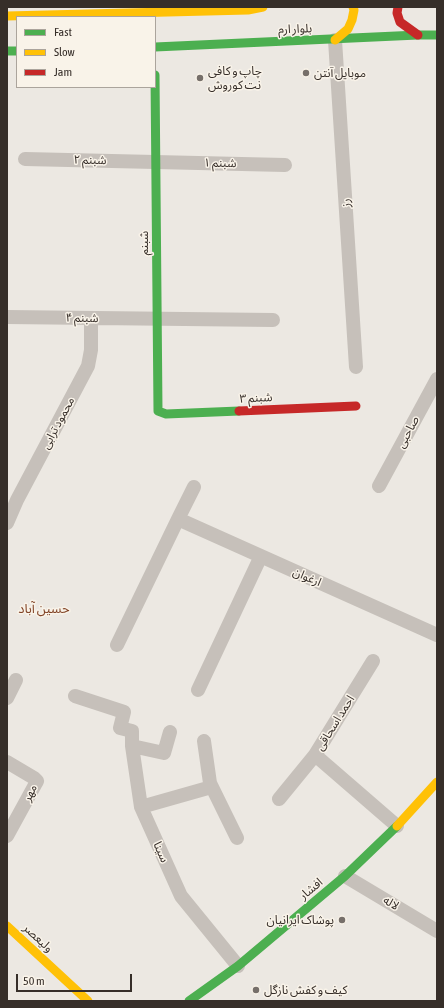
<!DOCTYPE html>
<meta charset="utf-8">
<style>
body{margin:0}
#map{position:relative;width:444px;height:1008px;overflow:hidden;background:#ece8e2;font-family:"Asap Condensed",sans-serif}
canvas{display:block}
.frame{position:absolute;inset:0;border:8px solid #362e29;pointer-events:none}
.legend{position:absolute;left:16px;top:16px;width:140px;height:72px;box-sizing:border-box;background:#f9f3e9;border:1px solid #aba49c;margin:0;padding:5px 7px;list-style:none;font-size:12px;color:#362e29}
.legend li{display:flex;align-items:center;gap:8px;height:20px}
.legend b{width:20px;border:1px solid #aba49c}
.scale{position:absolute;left:16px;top:974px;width:116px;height:18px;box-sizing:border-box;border:2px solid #362e29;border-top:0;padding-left:5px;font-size:12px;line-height:14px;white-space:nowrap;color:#362e29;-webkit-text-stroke:3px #f9f3e9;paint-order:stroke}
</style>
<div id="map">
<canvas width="444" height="1008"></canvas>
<div class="frame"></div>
<ul class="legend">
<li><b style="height:5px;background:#4caf50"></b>Fast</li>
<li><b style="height:5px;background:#ffc107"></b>Slow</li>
<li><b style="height:5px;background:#c62828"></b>Jam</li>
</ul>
<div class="scale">50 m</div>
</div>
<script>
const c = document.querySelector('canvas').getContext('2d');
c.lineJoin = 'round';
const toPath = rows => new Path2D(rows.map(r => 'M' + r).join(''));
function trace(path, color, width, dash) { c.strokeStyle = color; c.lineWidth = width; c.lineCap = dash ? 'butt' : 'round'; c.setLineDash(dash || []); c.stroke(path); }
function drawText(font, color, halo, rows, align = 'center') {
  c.font = font + ' "Asap Condensed","Noto Sans Arabic",sans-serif'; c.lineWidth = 3; c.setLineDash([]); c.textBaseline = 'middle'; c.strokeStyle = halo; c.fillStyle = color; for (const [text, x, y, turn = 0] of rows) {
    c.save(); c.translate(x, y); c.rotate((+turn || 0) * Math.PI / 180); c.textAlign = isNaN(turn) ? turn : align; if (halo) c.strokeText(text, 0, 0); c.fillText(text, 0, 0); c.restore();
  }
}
const street = toPath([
 [335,40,356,367],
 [25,159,285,165],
 [7,317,273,320],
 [379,486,437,379],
 [178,519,437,635],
 [7,523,17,500,88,366,91,350,91,318],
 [117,645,178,519,194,487],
 [198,690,261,556],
 [75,696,124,712,120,728,132,731,132,746,141,807,181,896,238,966],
 [7,698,16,680],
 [132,746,164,753,170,732],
 [315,755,397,826],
 [7,762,34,778,37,781,36,783,7,836],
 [210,783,237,838],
 [279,799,315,755,373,661],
 [141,807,208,788,210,783,204,741],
 [345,876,437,931]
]);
const fast = toPath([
 [155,47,418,35,437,35],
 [7,51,17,51],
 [155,75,158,411,166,414,239,411],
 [189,1001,238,966,345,876,397,826]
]);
const slow = toPath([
 [7,16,248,10,263,7],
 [335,40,348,29,352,20,354,10,353,7],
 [397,826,437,782],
 [7,926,88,1001]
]);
const jam = toPath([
 [398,7,397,13,400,22,418,35],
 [239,411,356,406]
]);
const markers = [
 [306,73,4,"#766f6a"],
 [200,78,4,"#766f6a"],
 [342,920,4,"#766f6a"],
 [256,990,4,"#766f6a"]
];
const streetNames = [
 ["بلوار ارم",295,29,-2],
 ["شبنم ۲",90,160,1],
 ["شبنم ۱",220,163,1],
 ["رز",346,203,-94],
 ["شبنم",144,243,-90],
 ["شبنم ۴",82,318,1],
 ["شبنم ۳",256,398,-3],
 ["محمود ترابی",58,423,-62],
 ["صاحبی",408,432,-62],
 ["ارغوان",307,577,24],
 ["احمد اسحاقی",335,723,-58],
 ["مهر",30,793,-64],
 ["سینا",161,852,66],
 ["افشار",311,889,-40],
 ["لاله",391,903,31],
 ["ولیعصر",38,938,43]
];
const poiNames = [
 ["چاپ و کافی",208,71],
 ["نت کوروش",208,85],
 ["موبایل آنتن",314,73],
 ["پوشاک ایرانیان",334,920,"right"],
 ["کیف و کفش نازگل",264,990]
];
const neighbourhoodNames = [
 ["حسین آباد",44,609]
];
trace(street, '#c6c0ba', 14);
trace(fast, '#4caf50', 9);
trace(slow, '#ffc107', 9);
trace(jam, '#c62828', 9);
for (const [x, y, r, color] of markers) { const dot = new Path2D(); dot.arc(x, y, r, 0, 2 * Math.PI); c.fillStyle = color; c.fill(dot); trace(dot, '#f9f3e9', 1.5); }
drawText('12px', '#362e29', '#f9f3e9', streetNames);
drawText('12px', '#362e29', '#f9f3e9', poiNames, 'left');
drawText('13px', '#814326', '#f9f3e9', neighbourhoodNames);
</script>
